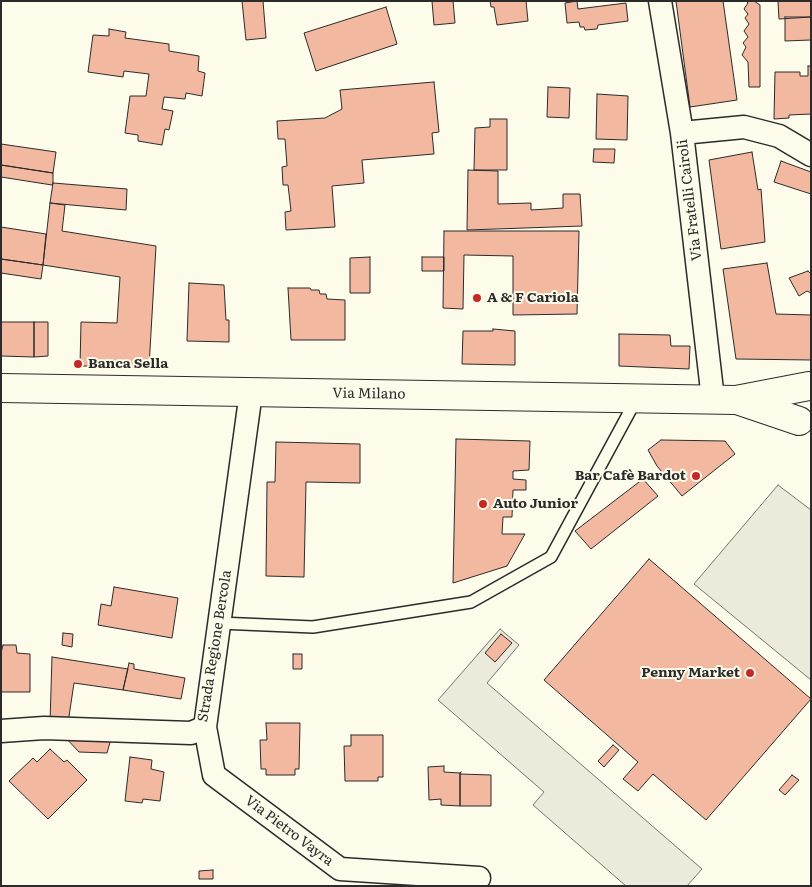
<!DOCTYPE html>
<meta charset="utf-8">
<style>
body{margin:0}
#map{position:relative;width:812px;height:887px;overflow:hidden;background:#fdfbea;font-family:Literata,serif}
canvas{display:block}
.frame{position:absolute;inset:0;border:2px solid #2b2b2b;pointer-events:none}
</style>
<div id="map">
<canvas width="812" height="887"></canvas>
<div class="frame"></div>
</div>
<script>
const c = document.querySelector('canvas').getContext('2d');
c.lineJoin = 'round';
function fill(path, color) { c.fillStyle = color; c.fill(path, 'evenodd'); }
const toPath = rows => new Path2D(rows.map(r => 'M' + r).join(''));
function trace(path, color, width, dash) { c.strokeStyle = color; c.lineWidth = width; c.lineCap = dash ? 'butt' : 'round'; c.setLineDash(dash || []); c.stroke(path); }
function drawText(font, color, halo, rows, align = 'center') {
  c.font = font + ' Literata,serif'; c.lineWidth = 4; c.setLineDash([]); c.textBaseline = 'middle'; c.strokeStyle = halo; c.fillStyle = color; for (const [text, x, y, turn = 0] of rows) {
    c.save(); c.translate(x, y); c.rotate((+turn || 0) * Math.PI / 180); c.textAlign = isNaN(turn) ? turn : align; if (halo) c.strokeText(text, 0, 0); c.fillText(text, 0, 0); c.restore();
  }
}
const parking = toPath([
 [778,485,811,510,811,680,694,584,778,485],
 [500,629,519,645,487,683,702,869,687,886,626,886,533,805,544,792,438,700,500,629]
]);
const building = toPath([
 [242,1,263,1,266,38,246,40,242,1],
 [432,1,453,1,455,23,434,25,432,1],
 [490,1,526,1,528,21,497,25,494,7,491,7,490,1],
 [577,1,578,9,626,3,628,21,598,25,597,29,585,30,584,27,580,27,579,22,567,23,565,3,577,1],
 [676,1,723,1,737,100,690,107,676,1],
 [746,1,754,1,760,5,760,87,749,87,748,62,742,55,746,47,743,43,748,37,744,31,749,24,745,18,748,14,744,9,748,3,746,1],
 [778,1,811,1,811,17,779,19,778,1],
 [386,7,397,44,316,71,304,33,386,7],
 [785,17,811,17,811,40,785,41,785,17],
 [109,29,126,32,125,38,169,44,169,51,199,56,198,71,205,73,202,96,186,93,185,99,164,97,162,109,173,111,169,130,165,129,162,145,138,141,138,135,125,133,130,96,146,96,149,74,124,71,123,77,88,72,93,35,109,36,109,29],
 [808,66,811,66,811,114,789,115,789,118,774,119,775,72,800,72,800,76,808,76,808,66],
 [434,82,439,132,432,133,434,154,362,160,364,183,332,186,335,227,286,230,285,212,291,211,288,185,283,185,282,167,287,166,285,139,278,139,277,121,325,118,342,109,340,90,434,82],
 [548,87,570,88,569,118,547,117,548,87],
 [597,94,628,96,627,140,596,139,597,94],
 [490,119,507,119,507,170,474,170,475,128,490,127,490,119],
 [1,144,56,152,53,173,1,165,1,144],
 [594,149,615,149,614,163,593,162,594,149],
 [752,152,758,190,761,189,765,242,721,249,709,160,752,152],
 [781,161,811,172,811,194,774,182,781,161],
 [1,165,53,173,53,183,52,185,1,177,1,165],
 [468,170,498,171,498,204,531,203,531,210,563,208,563,194,580,194,582,226,467,230,468,170],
 [53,183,127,189,126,210,50,203,53,183],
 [50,203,65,205,62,231,156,246,149,367,80,366,81,322,117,323,120,277,43,265,50,203],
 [1,227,46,234,43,265,1,259,1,227],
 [444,231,579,231,577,314,513,315,513,256,464,255,463,309,443,308,444,231],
 [370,257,370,293,350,293,350,258,370,257],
 [422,257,444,257,444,271,422,271,422,257],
 [1,259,43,265,41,279,1,273,1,259],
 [767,263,776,314,811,315,811,360,736,359,723,269,767,263],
 [808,271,811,274,811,293,807,291,799,296,789,278,808,271],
 [189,283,224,285,226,320,229,320,229,342,187,341,189,283],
 [288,288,310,288,311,290,319,290,320,294,326,294,327,299,345,300,345,340,291,340,288,288],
 [1,322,34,322,34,357,1,356,1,322],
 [34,322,48,322,48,356,34,357,34,322],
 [493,329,515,331,515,365,462,364,463,331,493,331,493,329],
 [619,334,670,335,671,346,690,346,689,369,619,366,619,334],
 [456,439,530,441,529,470,513,471,513,479,526,480,526,490,513,490,512,517,503,517,502,534,525,534,507,566,453,583,456,439],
 [661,440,725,441,735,454,682,496,657,466,648,450,661,440],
 [276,442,360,444,360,483,306,482,304,577,266,576,267,482,275,482,276,442],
 [643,479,658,496,591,549,575,531,643,479],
 [649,559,811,699,706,820,653,774,638,791,623,779,638,762,544,680,649,559],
 [114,587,178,598,172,638,98,625,101,604,111,606,114,587],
 [63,633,73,634,72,647,62,645,63,633],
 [501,634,512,643,495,662,485,653,501,634],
 [3,645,16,645,17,653,30,654,30,692,1,692,1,653,3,645],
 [293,654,302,654,302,669,293,669,293,654],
 [52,657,128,669,123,690,74,683,68,723,50,723,52,657],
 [129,663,134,664,134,669,185,678,181,699,123,690,129,663],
 [266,723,300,723,299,769,295,769,295,775,266,775,266,769,261,769,260,740,267,740,266,723],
 [351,735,383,735,383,777,378,777,378,781,345,781,344,746,351,746,351,735],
 [64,736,111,739,107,753,79,752,64,736],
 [613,745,619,750,604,767,598,761,613,745],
 [50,749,64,762,67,760,87,780,48,819,9,781,33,758,37,762,50,749],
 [130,757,152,760,151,769,164,772,160,801,143,799,142,803,125,801,130,757],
 [444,766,444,772,460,773,460,806,441,805,441,799,429,800,428,767,444,766],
 [461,772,460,774,491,775,491,806,460,806,460,773,461,772],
 [792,775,799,780,785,795,779,790,792,775],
 [213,870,213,879,199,879,199,871,213,870]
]);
const service = toPath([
 [219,623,313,627,471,602,551,557,637,398]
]);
const minor = toPath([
 [660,1,682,133,713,399],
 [682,133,744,127,779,136,811,155],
 [205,727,214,775,340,869,479,878],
 [1,731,44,728,191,733,205,727,251,392]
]);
const secondary = toPath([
 [1,388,736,400,809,386],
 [737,400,799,421]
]);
const markers = [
 [477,298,5,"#c62828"],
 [78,364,5,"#c62828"],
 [696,476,5,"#c62828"],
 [483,504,5,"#c62828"],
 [750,673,5,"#c62828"]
];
const streetNames = [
 ["Via Fratelli Cairoli",690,200,-97],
 ["Via Milano",369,394,1],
 ["Strada Regione Bercola",215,646,-81],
 ["Via Pietro Vayra",289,831,37]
];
const poiNames = [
 ["A & F Cariola",487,298],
 ["Banca Sella",88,364],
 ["Bar Cafè Bardot",686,476,"right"],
 ["Auto Junior",493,504],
 ["Penny Market",740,673,"right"]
];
fill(parking, '#eceadb');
trace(parking, '#74746e', 1);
fill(building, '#f2b8a0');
trace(building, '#2b2b2b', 1);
trace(service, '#2b2b2b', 14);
trace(minor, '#2b2b2b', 25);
trace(secondary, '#2b2b2b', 30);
trace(service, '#fdfbea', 11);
trace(minor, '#fdfbea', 22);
trace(secondary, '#fdfbea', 28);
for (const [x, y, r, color] of markers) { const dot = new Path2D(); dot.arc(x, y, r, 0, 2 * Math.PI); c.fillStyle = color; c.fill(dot); trace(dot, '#fdfbea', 2); }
drawText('14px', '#2b2b2b', '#fdfbea', streetNames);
drawText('bold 14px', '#2b2b2b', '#fdfbea', poiNames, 'left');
</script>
